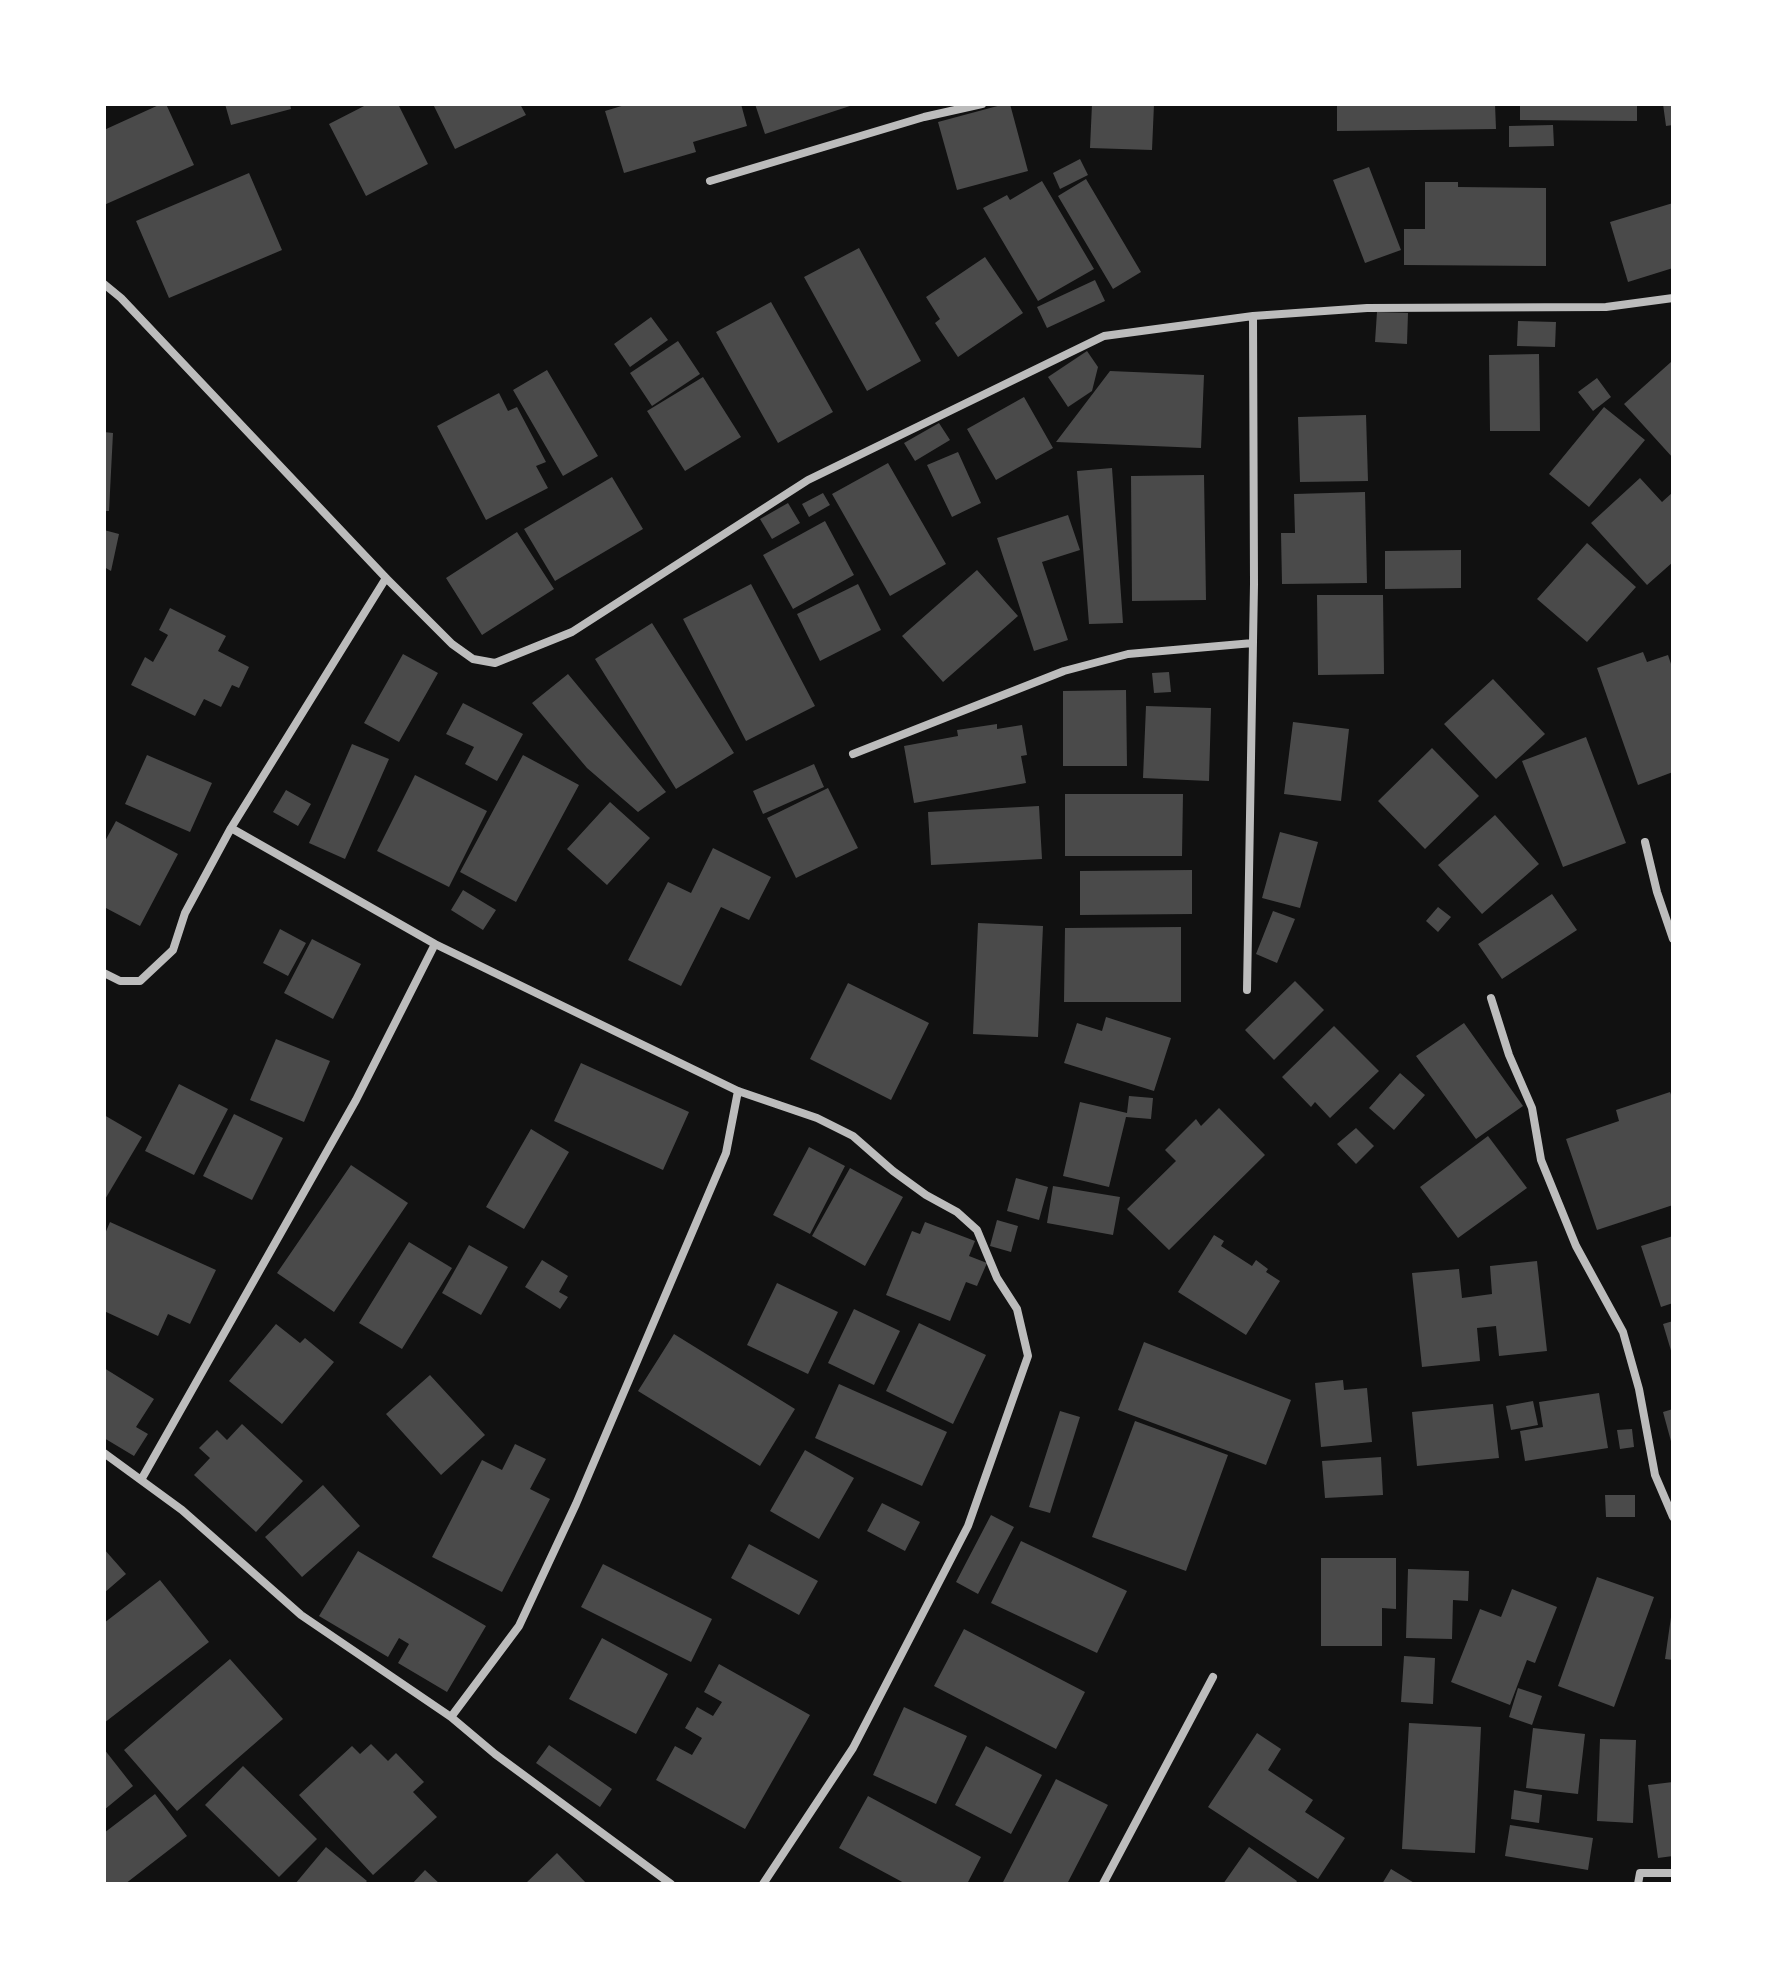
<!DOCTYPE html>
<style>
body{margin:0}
#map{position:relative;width:1777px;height:1988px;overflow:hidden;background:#111;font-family:Barlow,sans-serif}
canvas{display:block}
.frame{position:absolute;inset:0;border:106px solid #fff;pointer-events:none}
</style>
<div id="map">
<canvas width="1777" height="1988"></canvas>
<div class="frame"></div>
</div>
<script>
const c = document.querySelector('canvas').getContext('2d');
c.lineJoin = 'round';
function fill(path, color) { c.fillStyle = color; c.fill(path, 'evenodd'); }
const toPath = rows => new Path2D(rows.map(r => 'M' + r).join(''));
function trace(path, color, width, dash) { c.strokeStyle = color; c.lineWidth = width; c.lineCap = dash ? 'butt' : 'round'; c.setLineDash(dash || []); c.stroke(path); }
const building = toPath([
 [161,104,166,104,194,165,104,205,104,130],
 [225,104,290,104,291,109,231,125],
 [368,104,398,104,428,164,366,196,329,124],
 [433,104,520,104,526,115,455,149],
 [628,104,741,104,747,126,693,142,696,152,624,173,605,111],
 [755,104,853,104,853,105,765,134],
 [1005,104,1010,104,1028,171,957,190,938,122],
 [1092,104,1154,104,1152,150,1090,148],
 [1337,104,1495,104,1496,129,1337,131],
 [1520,104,1637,104,1637,121,1520,120],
 [1663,104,1673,104,1673,125,1666,126],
 [1553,125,1554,146,1509,147,1509,126],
 [1080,159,1088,175,1060,189,1053,173],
 [1369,167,1401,250,1365,263,1333,180],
 [249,173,282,250,169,298,136,221],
 [1086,179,1141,272,1113,289,1058,196],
 [1042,181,1094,269,1038,301,983,208,1007,195,1010,200],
 [1425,182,1458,182,1458,187,1546,188,1546,266,1404,265,1404,229,1425,229],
 [1673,203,1673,268,1628,282,1610,222],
 [859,248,921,361,867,391,804,277],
 [985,257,1023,313,958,357,935,323,940,319,926,297],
 [1095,280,1105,301,1047,328,1037,307],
 [771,302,833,412,778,443,716,332],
 [1377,312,1408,313,1407,344,1375,342],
 [651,317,668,340,630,367,614,344],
 [1518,321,1556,322,1555,347,1517,346],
 [678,341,700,374,652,406,630,373],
 [1087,351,1098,367,1092,391,1068,407,1048,377],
 [1539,354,1540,431,1490,431,1489,355],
 [1671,362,1673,364,1673,458,1624,404],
 [547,370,598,456,563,476,513,390],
 [1110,371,1204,375,1201,448,1056,442],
 [703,377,741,437,685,471,647,411],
 [1597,378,1611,397,1593,411,1578,392],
 [499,393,508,411,517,407,546,462,536,466,548,488,486,520,437,426],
 [1024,397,1053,448,996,480,967,429],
 [1604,407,1645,440,1589,507,1549,474],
 [1366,415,1368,481,1300,482,1298,417],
 [939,423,950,440,915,461,904,443],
 [104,432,113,433,109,511,104,511],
 [958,452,981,503,952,517,927,465],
 [888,463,946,564,890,596,832,494],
 [1112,468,1123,623,1089,624,1077,471],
 [1204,475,1206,600,1132,601,1131,476],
 [612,477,643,529,555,581,524,529],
 [1640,478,1662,502,1673,492,1673,562,1647,585,1591,523],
 [1365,492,1367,583,1282,584,1281,533,1295,533,1294,494],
 [823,493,830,505,809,517,802,504],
 [788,503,800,523,772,539,760,519],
 [1068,515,1080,550,1042,562,1068,640,1034,651,997,538],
 [825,521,854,575,793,609,763,555],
 [104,530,119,534,111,571,104,567],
 [517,532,554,589,482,635,446,578],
 [1587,543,1636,587,1587,642,1537,599],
 [1461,550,1461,588,1385,589,1385,551],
 [977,570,1018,616,943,682,902,636],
 [751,584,815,706,746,741,683,619],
 [858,584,881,630,820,661,797,614],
 [1317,595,1383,595,1384,674,1318,675],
 [170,608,226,636,218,651,249,667,239,688,232,685,221,707,204,699,195,716,131,685,145,657,153,662,168,635,159,630],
 [652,623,734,753,676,789,595,659],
 [1643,652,1647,662,1668,655,1673,670,1673,772,1638,785,1597,668],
 [403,654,438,673,399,742,364,723],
 [1169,672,1171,692,1154,693,1152,673],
 [568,674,666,792,638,812,587,768,532,703],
 [1493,679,1545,734,1496,779,1444,724],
 [1126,690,1127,766,1063,766,1063,691],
 [463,703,523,734,497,781,465,764,474,747,446,734],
 [1146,706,1211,708,1209,781,1143,778],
 [1293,722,1349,729,1341,801,1284,794],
 [997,724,997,729,1022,725,1027,755,1021,756,1026,783,914,803,904,746,958,736,957,730],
 [1586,737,1626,843,1563,867,1522,761],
 [352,744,389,759,345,859,309,843],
 [1432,748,1479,796,1425,849,1378,801],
 [147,755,212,783,190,832,125,804],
 [523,755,579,785,516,902,460,872],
 [814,764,824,787,763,814,753,791],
 [415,775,487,811,449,887,377,851],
 [828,788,858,848,796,878,767,818],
 [286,790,311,804,298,826,273,812],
 [1065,794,1183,794,1182,856,1065,856],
 [610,802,650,838,607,885,567,849],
 [1039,806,1042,859,931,865,928,812],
 [1495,815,1539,864,1482,914,1438,865],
 [116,821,178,854,140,926,104,907,104,843],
 [1280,832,1318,842,1300,908,1262,898],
 [713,848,771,877,749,920,721,907,681,986,628,960,668,882,691,893],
 [1192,870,1192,914,1080,915,1080,871],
 [463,890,496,910,483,930,451,910],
 [1552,894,1577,930,1502,979,1478,944],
 [1438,907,1451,917,1438,932,1426,921],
 [1273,911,1295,919,1277,963,1256,954],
 [978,923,1043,926,1038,1037,973,1034],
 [1181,927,1181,1002,1064,1002,1065,928],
 [280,929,306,943,288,976,263,963],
 [312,939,361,964,333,1019,284,993],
 [1295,981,1324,1010,1274,1060,1245,1030],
 [848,983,929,1023,891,1100,810,1059],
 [1106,1017,1171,1038,1154,1091,1064,1063,1077,1023,1102,1031],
 [1464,1023,1523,1106,1476,1139,1416,1056],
 [1334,1026,1379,1071,1330,1118,1315,1102,1311,1107,1282,1077],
 [276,1039,330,1061,304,1122,250,1100],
 [581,1063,689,1112,663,1170,554,1121],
 [1400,1073,1425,1095,1394,1130,1369,1108],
 [179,1084,228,1109,194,1175,145,1151],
 [1670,1092,1673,1100,1673,1205,1597,1230,1566,1139,1619,1121,1616,1110],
 [1129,1096,1153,1098,1151,1119,1126,1117,1109,1187,1063,1176,1080,1102,1127,1113],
 [1219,1108,1265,1155,1169,1250,1127,1209,1176,1161,1165,1150,1196,1119,1201,1126],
 [234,1114,283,1138,252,1200,203,1176],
 [104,1115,142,1137,104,1201],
 [1356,1128,1374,1146,1356,1164,1337,1144],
 [531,1129,569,1152,524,1229,486,1207],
 [1488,1136,1527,1188,1458,1238,1420,1187],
 [809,1147,845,1166,810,1234,773,1215],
 [351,1165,408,1203,334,1312,277,1273],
 [850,1168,903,1197,865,1266,812,1236],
 [1016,1178,1048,1187,1039,1220,1007,1211],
 [1053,1186,1120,1197,1113,1235,1047,1223],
 [997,1220,1018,1226,1011,1252,990,1246],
 [110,1222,216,1270,190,1324,168,1314,158,1336,104,1311,104,1236],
 [925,1222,975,1241,969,1256,987,1263,977,1286,966,1282,950,1321,886,1295,912,1231,920,1234],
 [1214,1235,1224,1241,1221,1246,1252,1266,1256,1260,1268,1269,1266,1272,1280,1281,1246,1335,1178,1292],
 [1673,1236,1673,1303,1661,1307,1641,1246],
 [409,1242,452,1268,402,1349,359,1323],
 [469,1245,508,1267,481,1315,442,1293],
 [542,1260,568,1276,559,1292,568,1297,560,1309,525,1287],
 [1537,1261,1547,1351,1499,1356,1496,1326,1477,1328,1480,1361,1422,1367,1412,1273,1459,1269,1462,1298,1492,1294,1490,1266],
 [777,1283,838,1312,808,1374,747,1345],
 [854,1309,900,1331,874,1385,828,1363],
 [1673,1321,1673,1354,1672,1354,1663,1324],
 [919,1323,986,1355,953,1424,886,1391],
 [276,1324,300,1343,305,1338,334,1362,282,1424,229,1381],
 [674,1334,795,1409,760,1466,638,1391],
 [1144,1342,1291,1400,1266,1465,1118,1410],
 [104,1368,154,1399,136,1427,148,1434,134,1456,104,1438],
 [430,1375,485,1435,441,1475,386,1414],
 [1343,1380,1344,1390,1367,1388,1372,1442,1321,1447,1315,1383],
 [839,1384,947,1432,922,1486,815,1438],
 [1599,1393,1608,1448,1525,1461,1520,1431,1543,1427,1539,1402],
 [1533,1401,1538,1425,1511,1430,1506,1406],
 [1493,1404,1499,1458,1417,1466,1412,1412],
 [1673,1409,1673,1444,1672,1445,1663,1412],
 [1060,1411,1080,1417,1050,1513,1029,1507],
 [1135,1421,1228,1455,1186,1571,1092,1537],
 [242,1424,303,1481,256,1532,194,1475,210,1458,199,1448,217,1430,227,1440],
 [1632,1429,1634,1447,1620,1449,1617,1430],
 [515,1444,546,1459,530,1489,550,1499,502,1592,432,1557,482,1460,502,1470],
 [805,1450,854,1478,819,1539,770,1511],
 [1381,1457,1383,1495,1325,1498,1322,1461],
 [323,1485,360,1526,302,1577,265,1537],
 [1605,1495,1635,1495,1635,1517,1606,1517],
 [882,1503,920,1522,905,1551,867,1531],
 [991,1515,1014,1527,978,1594,956,1582],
 [1021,1541,1127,1591,1097,1653,991,1603],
 [749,1544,818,1581,799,1615,731,1578],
 [104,1549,126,1574,104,1593],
 [358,1551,486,1626,447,1692,398,1663,409,1644,399,1638,388,1657,319,1616],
 [1321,1558,1396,1558,1396,1609,1382,1608,1382,1646,1321,1646],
 [603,1564,712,1619,691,1662,581,1607],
 [1408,1569,1469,1571,1468,1601,1453,1600,1452,1639,1406,1638],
 [1597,1577,1654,1597,1614,1707,1558,1686],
 [160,1580,209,1642,104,1723,104,1623],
 [1512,1589,1557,1607,1535,1663,1527,1660,1510,1705,1451,1682,1480,1609,1501,1617],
 [1671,1617,1673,1617,1673,1660,1665,1659],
 [964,1629,1085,1692,1056,1749,934,1686],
 [602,1638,668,1674,636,1734,569,1699],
 [1404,1656,1435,1658,1433,1704,1401,1702],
 [230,1659,283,1719,177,1811,124,1750],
 [719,1664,810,1715,745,1829,656,1780,675,1746,692,1755,702,1738,685,1728,697,1707,713,1716,722,1702,704,1692],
 [1518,1688,1542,1696,1532,1725,1509,1717],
 [904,1707,967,1736,936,1804,873,1775],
 [1409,1723,1481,1727,1475,1853,1402,1849],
 [1533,1728,1585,1734,1578,1794,1526,1788],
 [1257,1733,1281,1749,1268,1770,1313,1800,1305,1812,1345,1838,1318,1879,1208,1807],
 [1600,1739,1636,1740,1633,1823,1597,1821],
 [371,1744,388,1761,396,1753,424,1782,413,1792,437,1817,373,1875,299,1795,352,1746,360,1754],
 [549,1745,612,1789,600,1807,536,1763],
 [986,1746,1042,1775,1011,1834,955,1805],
 [104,1749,133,1786,104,1810],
 [243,1766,317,1839,279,1877,205,1805],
 [1056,1779,1108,1805,1067,1884,1002,1884],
 [1673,1782,1673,1856,1658,1858,1648,1785],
 [1514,1790,1542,1795,1539,1823,1511,1819],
 [155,1794,187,1836,125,1884,104,1884,104,1833],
 [868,1796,981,1857,967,1884,906,1884,839,1848],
 [1510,1825,1593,1838,1588,1870,1505,1856],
 [326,1847,367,1881,364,1884,295,1884],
 [1249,1847,1297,1881,1295,1884,1223,1884],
 [557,1853,587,1884,525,1884],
 [1391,1869,1416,1884,1382,1884],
 [425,1870,440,1884,412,1884]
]);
const minor = toPath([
 [710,181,924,117,982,104],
 [104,284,121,298,386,578,452,644,473,659,495,663,572,632,808,480,1104,336,1253,316,1367,308,1606,307,1673,298],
 [853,754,1064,671,1128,654,1253,643],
 [231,828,435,944,738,1091,817,1118,853,1136,893,1171,926,1195,957,1212,977,1230,997,1278,1017,1309,1028,1356,968,1526,853,1748,763,1884],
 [1645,842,1657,892,1673,939],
 [104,973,120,981,140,981,173,950,185,913,231,828,386,578],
 [1247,990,1254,584,1253,316],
 [1491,998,1509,1055,1532,1108,1541,1160,1576,1246,1623,1332,1639,1389,1655,1475,1673,1517],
 [104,1453,182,1510,301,1615,451,1717,495,1754,671,1884],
 [141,1480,356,1100,435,944],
 [451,1717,519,1626,576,1504,726,1153,738,1091],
 [1103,1884,1213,1677],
 [1638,1884,1640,1873,1673,1873]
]);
fill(building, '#4a4a4a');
trace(minor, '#bcbcbc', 8);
</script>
